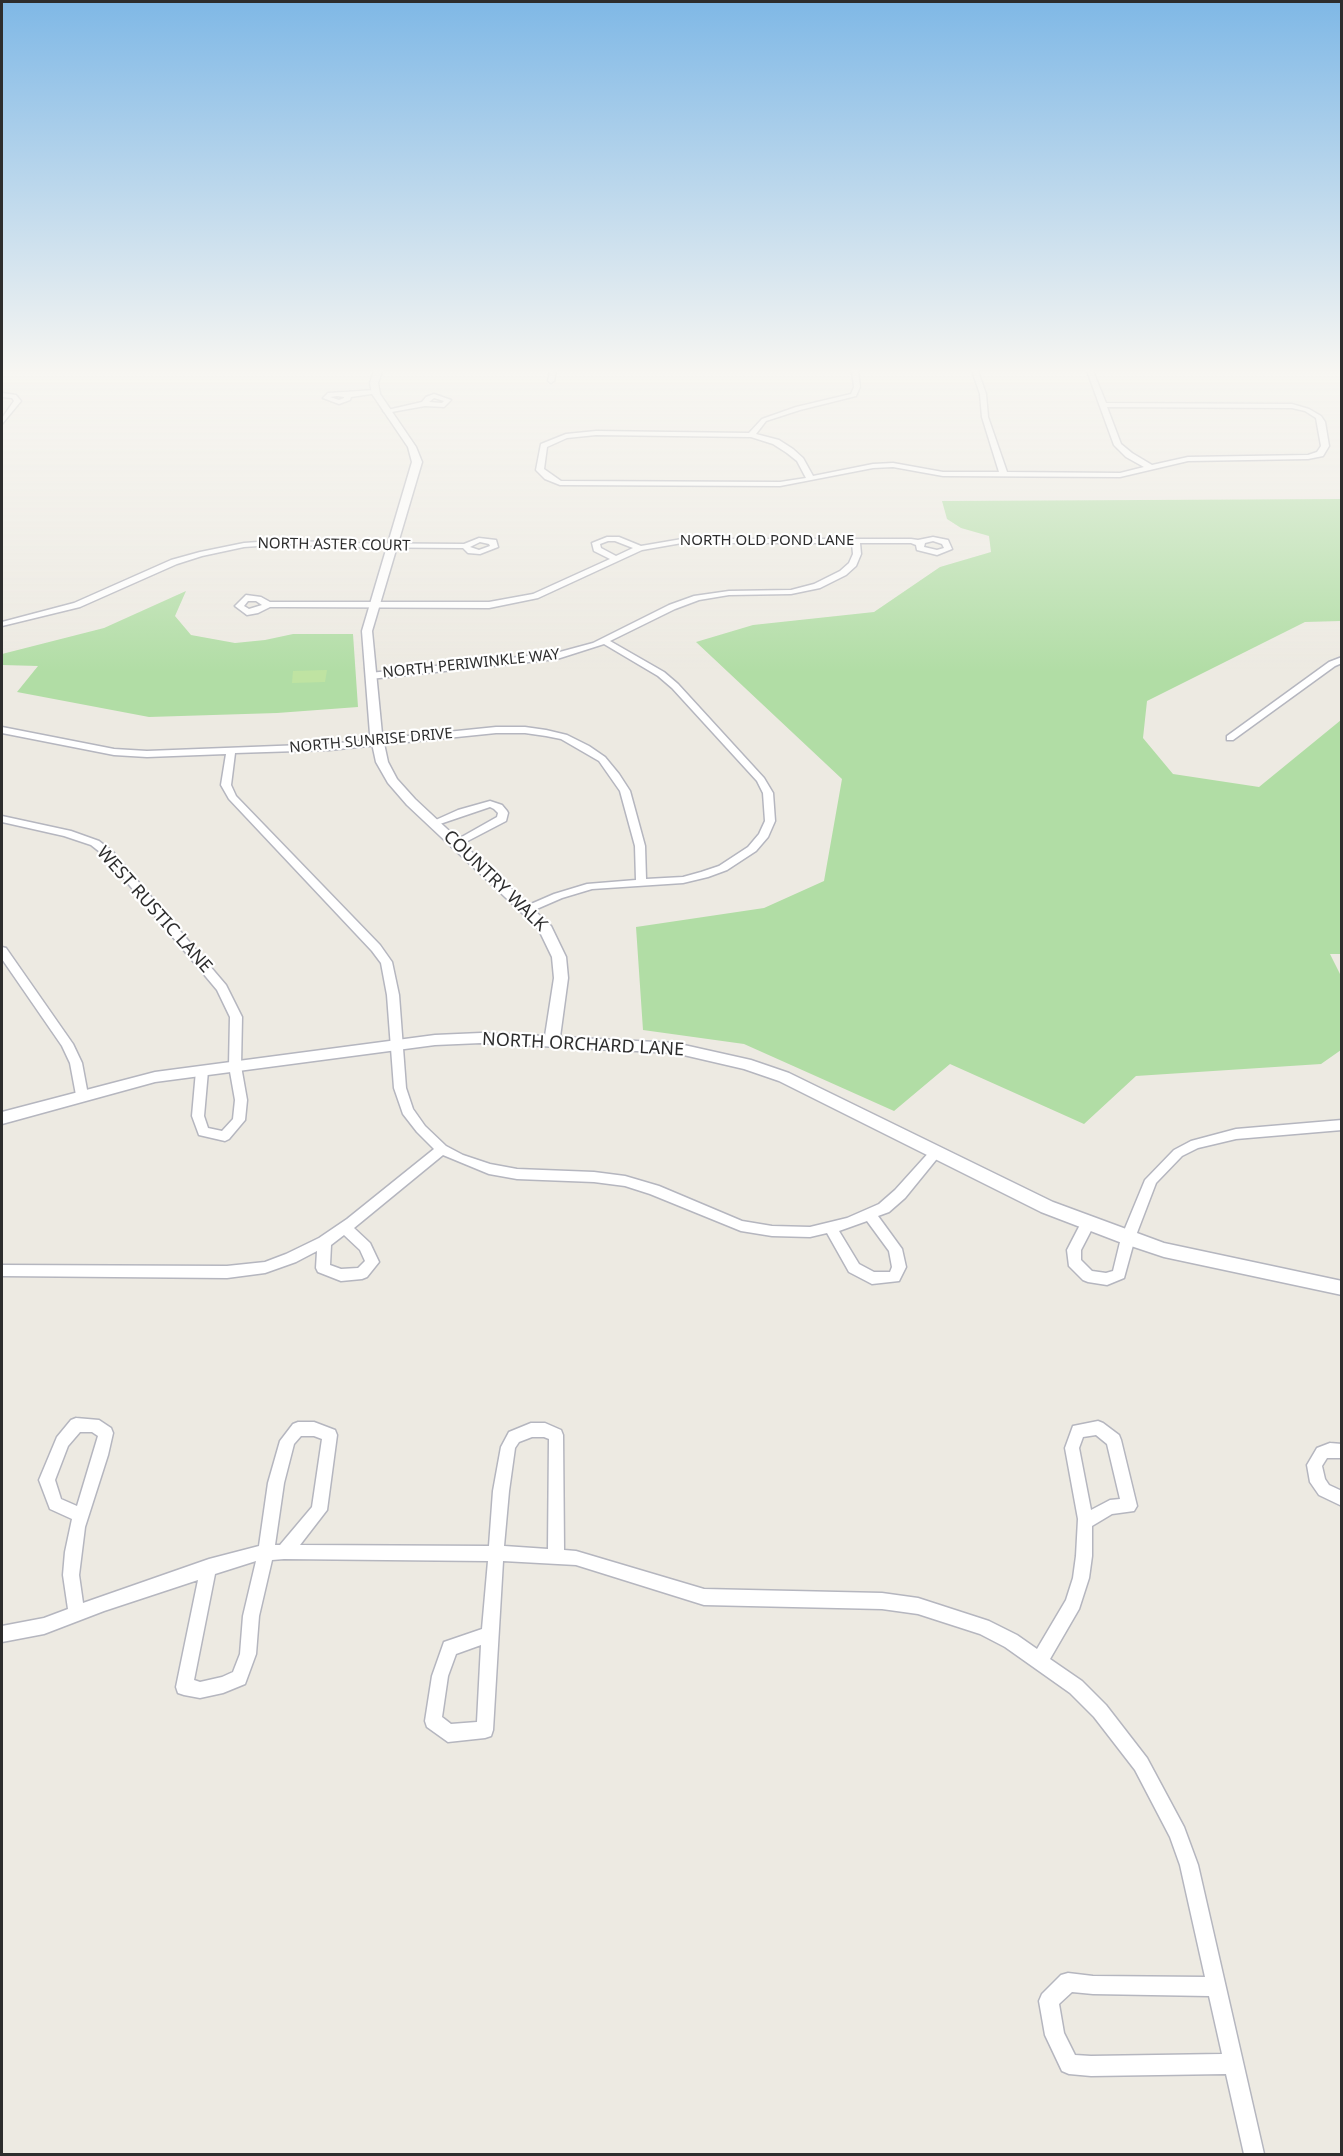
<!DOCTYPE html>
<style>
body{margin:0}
#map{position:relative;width:1343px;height:2156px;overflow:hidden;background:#edeae2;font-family:"Noto Sans",sans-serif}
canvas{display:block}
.frame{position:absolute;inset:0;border:3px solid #2d2d2d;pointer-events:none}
</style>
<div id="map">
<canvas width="1343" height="2156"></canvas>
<div class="frame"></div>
</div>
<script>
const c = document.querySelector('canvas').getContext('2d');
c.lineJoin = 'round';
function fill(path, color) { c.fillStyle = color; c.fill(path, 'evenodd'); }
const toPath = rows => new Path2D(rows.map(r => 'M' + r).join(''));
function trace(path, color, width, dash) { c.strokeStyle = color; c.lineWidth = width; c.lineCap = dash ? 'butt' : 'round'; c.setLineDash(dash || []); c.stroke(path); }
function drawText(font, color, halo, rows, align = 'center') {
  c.font = font + ' "Noto Sans",sans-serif'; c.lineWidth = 4.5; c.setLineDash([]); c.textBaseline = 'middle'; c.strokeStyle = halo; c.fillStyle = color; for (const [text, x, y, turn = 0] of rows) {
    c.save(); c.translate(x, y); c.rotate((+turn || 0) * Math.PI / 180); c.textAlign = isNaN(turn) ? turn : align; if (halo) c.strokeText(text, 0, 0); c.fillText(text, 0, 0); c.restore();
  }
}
const green = toPath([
 [1341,499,1341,621,1305,622,1147,701,1143,738,1173,774,1259,787,1341,720,1342,954,1330,954,1341,976,1341,1050,1321,1064,1136,1076,1084,1124,950,1064,894,1111,744,1044,643,1030,636,927,764,908,824,881,842,779,696,642,753,625,874,612,940,567,991,552,989,536,961,528,947,519,942,501],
 [186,591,175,616,191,635,235,643,265,640,293,634,353,634,358,707,277,713,149,717,17,692,38,666,2,665,2,654,104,628]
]);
const pitch = toPath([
 [327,670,325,682,292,683,293,671]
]);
const minor = toPath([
 [550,371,556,371,554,381,551,383,548,381,550,371],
 [852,371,858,371,860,387,856,396,800,410,766,421,756,434,779,440,793,449,803,458,813,476,873,464,893,463,943,472,999,472,982,417,980,394,972,371,978,371,986,394,988,417,1007,472,1120,473,1144,467,1126,457,1114,445,1087,371,1093,371,1106,403,1292,404,1309,409,1321,416,1325,422,1329,446,1323,456,1308,459,1188,461,1120,477,943,476,893,467,873,468,780,486,560,485,545,479,536,470,541,444,566,434,596,431,749,433,762,419,796,407,851,394,854,387,852,371],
 [1107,407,1292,408,1305,411,1316,418,1321,446,1317,452,1308,455,1188,457,1152,465,1132,453,1121,444,1107,407],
 [596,435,751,437,773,444,787,453,797,461,806,478,780,482,561,481,544,469,547,447,567,438,596,435],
 [376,390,379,392,378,393,351,397,350,400,339,404,323,398,328,393,376,390],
 [337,396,344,397,344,398,339,400,330,397,337,396],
 [2,393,16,395,21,401,2,424,2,418,14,401,12,398,2,397,2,393],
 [434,394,451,400,444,407,425,406,386,413,383,411,422,402,426,397,434,394],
 [434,398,444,401,442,403,429,402,434,398],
 [607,537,619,537,641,546,682,539,911,539,918,540,933,537,948,540,952,549,937,555,917,550,916,545,911,543,860,543,861,554,856,566,846,575,820,588,791,594,729,595,699,600,675,609,610,641,664,672,678,684,764,778,773,793,775,821,768,837,756,851,727,870,708,877,683,883,592,889,562,898,532,911,524,911,523,909,524,907,554,894,587,884,636,880,635,846,620,791,599,761,561,739,546,736,525,733,496,733,329,750,235,753,231,785,236,796,380,945,392,962,399,995,406,1088,413,1109,425,1126,446,1146,463,1155,490,1164,517,1169,594,1172,625,1176,659,1186,742,1221,772,1226,810,1227,847,1218,879,1204,895,1190,932,1149,936,1147,940,1149,942,1152,940,1155,905,1198,889,1212,878,1216,902,1249,906,1267,899,1281,872,1284,849,1272,827,1233,810,1237,772,1236,741,1231,650,1194,625,1186,594,1182,517,1179,489,1174,443,1155,354,1228,370,1243,379,1262,367,1277,362,1279,341,1281,318,1272,316,1268,317,1251,296,1262,265,1273,227,1278,2,1276,2,1265,227,1266,265,1262,286,1254,319,1238,347,1219,434,1149,417,1132,403,1114,394,1088,387,995,381,963,372,951,229,799,221,785,226,754,147,757,114,755,2,733,2,727,114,749,147,751,329,744,496,727,525,727,546,730,567,735,589,746,605,757,619,774,630,791,645,846,646,879,683,877,701,872,719,866,748,847,759,834,765,821,763,793,757,781,672,688,658,676,604,644,557,659,370,679,366,676,370,673,556,653,593,643,669,605,694,596,729,591,791,590,814,584,840,571,849,563,853,554,852,543,682,543,642,550,538,598,489,608,286,607,270,607,258,613,247,615,235,606,246,595,261,597,270,602,489,602,533,594,610,559,594,551,592,543,607,537],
 [608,541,615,541,633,548,616,556,601,548,600,544,608,541],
 [933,541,942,544,944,548,937,550,924,547,925,543,933,541],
 [248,601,256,601,262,605,249,609,244,606,248,601],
 [867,1221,889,1251,892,1267,890,1272,874,1272,859,1264,839,1231,867,1221],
 [344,1235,360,1250,365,1261,358,1268,341,1269,330,1265,331,1245,344,1235],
 [479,538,496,540,498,547,480,554,468,553,463,548,334,547,286,544,244,547,202,556,177,564,80,607,2,626,2,622,74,603,171,560,200,552,244,543,286,540,334,543,464,544,479,538],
 [480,542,489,544,490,546,479,550,470,547,480,542],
 [1342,657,1342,663,1335,666,1233,740,1227,740,1227,736,1329,662,1342,657],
 [490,801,502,805,507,811,508,813,506,821,460,845,452,845,451,843,497,817,498,813,494,809,490,807,434,826,429,823,458,810,490,801],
 [2,816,71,831,99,841,113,852,226,985,242,1017,241,1066,247,1100,245,1120,229,1139,225,1141,199,1135,192,1116,196,1071,202,1067,208,1071,204,1116,208,1128,222,1131,233,1119,235,1100,229,1066,230,1017,217,990,105,856,91,845,64,836,2,822,2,816],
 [2,947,6,948,73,1044,82,1063,88,1095,86,1098,82,1099,76,1095,70,1063,62,1046,2,959,2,947],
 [1342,1120,1342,1130,1236,1139,1198,1148,1182,1156,1156,1183,1135,1238,1124,1278,1107,1285,1088,1282,1083,1280,1069,1266,1067,1250,1083,1219,1088,1218,1093,1219,1095,1223,1081,1250,1081,1260,1092,1271,1106,1273,1113,1271,1121,1238,1145,1180,1174,1150,1191,1141,1236,1129,1342,1120],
 [76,1418,99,1420,111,1428,113,1433,108,1455,85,1527,79,1575,83,1603,209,1559,259,1546,268,1483,280,1441,293,1424,298,1422,314,1422,335,1430,337,1435,327,1510,300,1545,489,1546,493,1491,501,1447,509,1432,531,1423,545,1423,561,1430,563,1435,564,1550,576,1551,704,1589,882,1593,918,1598,989,1621,1017,1635,1037,1649,1066,1600,1073,1578,1076,1556,1078,1519,1065,1448,1073,1426,1098,1421,1103,1423,1119,1435,1121,1440,1137,1506,1134,1511,1112,1514,1092,1526,1092,1556,1089,1578,1079,1609,1050,1659,1082,1681,1106,1705,1147,1758,1184,1827,1198,1865,1264,2154,1244,2154,1226,2074,1091,2076,1069,2074,1062,2071,1045,2035,1039,2001,1042,1994,1061,1975,1068,1973,1093,1976,1205,1977,1180,1865,1170,1837,1135,1770,1094,1717,1070,1693,1005,1647,980,1634,918,1614,882,1609,704,1605,576,1565,503,1561,493,1730,491,1736,485,1738,448,1742,427,1727,425,1721,432,1676,444,1642,482,1629,488,1561,284,1559,272,1560,259,1616,256,1654,245,1684,223,1693,200,1698,184,1695,178,1693,176,1687,198,1580,104,1611,44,1634,2,1642,2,1626,44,1618,68,1609,63,1575,65,1552,72,1519,50,1509,39,1480,57,1437,71,1420,76,1418],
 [80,1432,92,1432,98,1436,77,1506,61,1499,55,1480,68,1446,80,1432],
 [1096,1435,1107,1444,1120,1499,1110,1500,1091,1510,1079,1448,1083,1437,1096,1435],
 [301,1436,314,1436,322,1439,312,1507,280,1545,275,1545,284,1483,294,1444,301,1436],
 [532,1437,544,1437,549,1439,548,1549,504,1546,509,1491,515,1448,519,1442,532,1437],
 [256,1561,243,1616,240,1654,233,1672,222,1677,200,1682,194,1680,215,1574,256,1561],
 [481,1645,477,1722,451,1724,442,1717,448,1676,456,1654,481,1645],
 [1072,1992,1093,1994,1209,1996,1222,2054,1091,2056,1075,2055,1064,2033,1059,2004,1072,1992],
 [1330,1443,1342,1444,1342,1458,1327,1458,1322,1466,1325,1479,1329,1485,1342,1491,1342,1506,1319,1495,1310,1482,1307,1465,1317,1448,1330,1443]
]);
const tertiary = toPath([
 [374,371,382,371,378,383,380,394,416,447,422,462,372,631,382,734,388,762,397,779,415,799,551,926,566,957,568,978,560,1037,675,1043,751,1060,789,1073,1053,1202,1164,1243,1342,1281,1342,1295,1164,1257,1122,1243,1041,1212,779,1081,744,1069,675,1053,481,1043,435,1045,155,1082,2,1124,2,1112,155,1072,435,1035,481,1033,545,1036,554,978,552,957,538,928,407,805,388,783,376,762,370,734,362,631,412,462,408,447,372,394,370,383,374,371]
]);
const farStreetnames = [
 ["NORTH OLD POND LANE",767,541],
 ["NORTH ASTER COURT",334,545,1],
 ["NORTH PERIWINKLE WAY",471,664,-6],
 ["NORTH SUNRISE DRIVE",371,741,-5]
];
const streetNames = [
 ["COUNTRY WALK",495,881,44],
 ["WEST RUSTIC LANE",154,910,48],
 ["NORTH ORCHARD LANE",583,1045,3]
];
fill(green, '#b1dda5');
fill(pitch, '#bfe3a2');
trace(minor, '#b5b6bf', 3);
trace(tertiary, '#b5b6bf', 3);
fill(minor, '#fff');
fill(tertiary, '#fff');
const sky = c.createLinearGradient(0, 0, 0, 673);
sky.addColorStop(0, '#7fb8e6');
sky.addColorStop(0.55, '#f7f6f2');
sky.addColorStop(1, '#f7f6f200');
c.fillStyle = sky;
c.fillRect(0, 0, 1343, 673);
drawText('15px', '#2d2d2d', '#fff', farStreetnames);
drawText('18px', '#2d2d2d', '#fff', streetNames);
</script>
